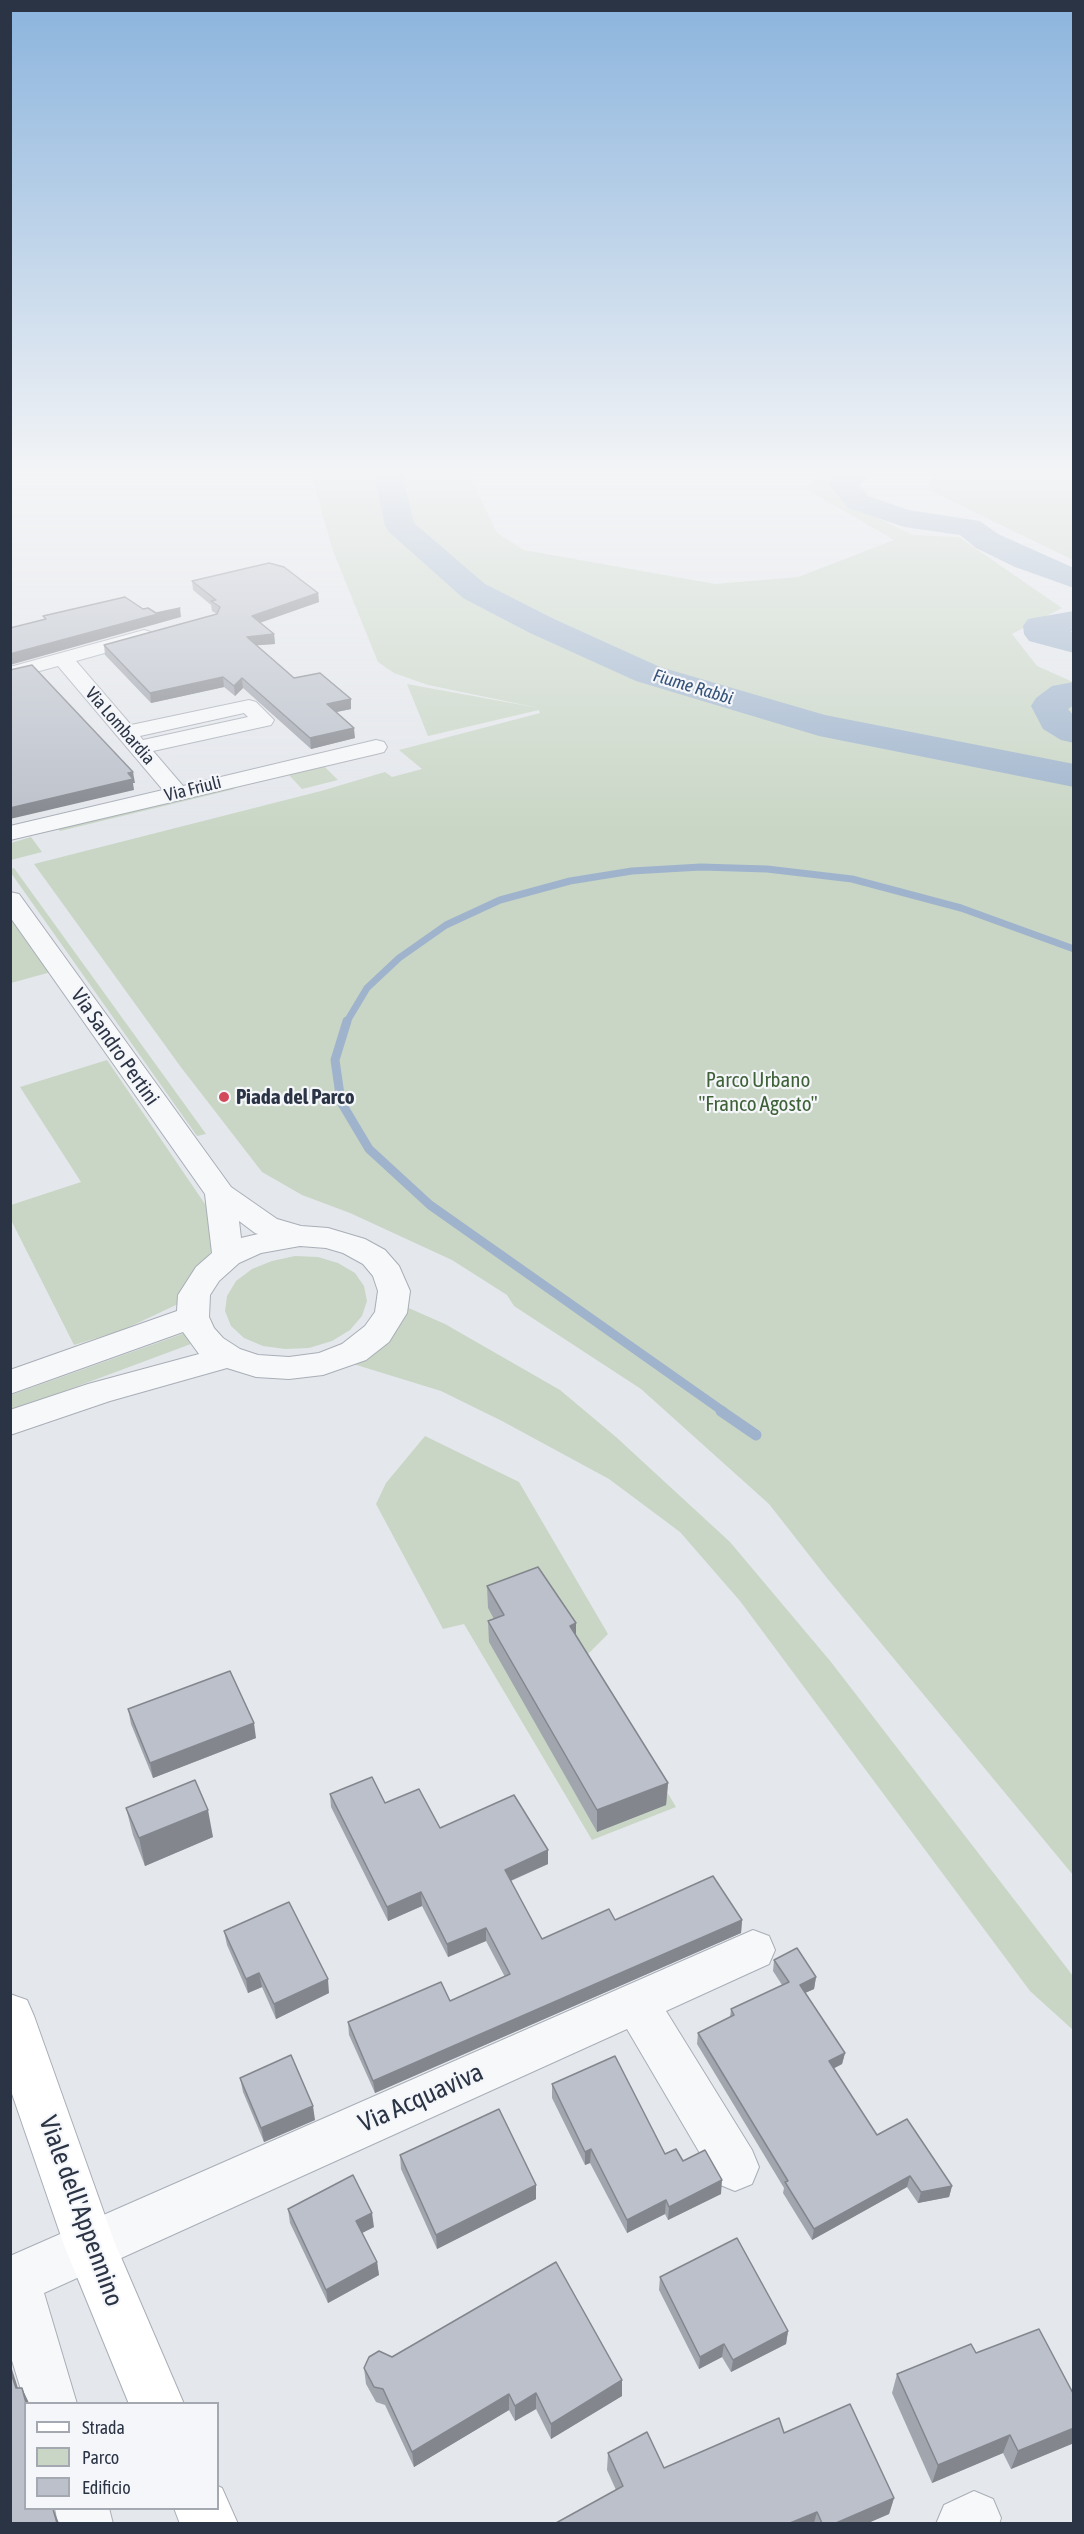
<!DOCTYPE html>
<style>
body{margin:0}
#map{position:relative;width:1084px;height:2534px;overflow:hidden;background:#e4e7ec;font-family:"Asap Condensed",sans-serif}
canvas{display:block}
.frame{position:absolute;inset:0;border:12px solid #2b3445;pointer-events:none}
.legend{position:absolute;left:24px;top:2402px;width:195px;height:108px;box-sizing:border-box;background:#f4f6f9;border:2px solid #a4a8b1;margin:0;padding:8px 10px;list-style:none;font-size:18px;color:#2b3445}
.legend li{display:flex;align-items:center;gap:12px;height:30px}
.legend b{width:30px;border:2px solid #a4a8b1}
</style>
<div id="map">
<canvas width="1084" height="2534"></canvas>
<div class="frame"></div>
<ul class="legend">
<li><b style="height:8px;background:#fff"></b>Strada</li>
<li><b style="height:16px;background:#c9d6c5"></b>Parco</li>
<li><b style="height:16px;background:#bbc0ca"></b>Edificio</li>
</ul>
</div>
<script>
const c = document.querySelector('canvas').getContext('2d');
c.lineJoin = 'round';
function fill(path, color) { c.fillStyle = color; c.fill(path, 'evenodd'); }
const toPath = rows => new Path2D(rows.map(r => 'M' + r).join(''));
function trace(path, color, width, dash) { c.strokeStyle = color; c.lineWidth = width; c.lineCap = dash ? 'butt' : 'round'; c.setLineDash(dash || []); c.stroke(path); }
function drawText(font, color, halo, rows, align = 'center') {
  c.font = font + ' "Asap Condensed",sans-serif'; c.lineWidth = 4.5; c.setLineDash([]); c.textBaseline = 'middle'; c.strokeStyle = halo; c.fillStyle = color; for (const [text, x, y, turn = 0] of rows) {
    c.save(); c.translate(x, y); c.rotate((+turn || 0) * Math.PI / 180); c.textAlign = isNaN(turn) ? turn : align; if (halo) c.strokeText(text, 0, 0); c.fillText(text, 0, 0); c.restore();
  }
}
const green = toPath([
 [311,474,469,474,497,533,524,550,715,584,798,577,894,540,806,489,819,474,848,474,856,508,913,535,959,537,1062,608,1012,634,1037,666,1073,682,1073,1875,827,1578,769,1504,641,1389,514,1306,507,1295,452,1260,350,1213,302,1195,262,1172,180,1066,34,864,321,791,385,772,392,777,422,769,399,750,540,713,539,710,428,736,407,684,539,708,428,685,394,673,378,662,333,551],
 [933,474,1073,474,1073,560,927,489],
 [323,765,338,780,302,789,287,773],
 [233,786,235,789,60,831,58,828],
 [31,837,42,852,11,860,11,843],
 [14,868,206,1134,197,1136,11,873,11,869],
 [11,916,51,972,11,983],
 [107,1060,207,1207,212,1250,178,1304,123,1330,74,1345,11,1220,11,1205,81,1182,20,1087],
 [295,1256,318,1257,338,1263,355,1273,364,1286,367,1301,362,1316,350,1330,332,1341,309,1348,285,1349,263,1346,244,1338,231,1326,225,1311,227,1296,236,1281,252,1269,272,1261],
 [404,1306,445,1324,560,1390,616,1437,730,1542,831,1662,1073,1976,1073,2030,1030,1991,740,1601,680,1532,609,1479,502,1421,441,1391,350,1363],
 [185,1333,199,1341,11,1411,11,1395],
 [425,1436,519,1482,608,1634,586,1656,676,1807,592,1840,464,1624,443,1629,376,1504,386,1483]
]);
const streamFar2 = toPath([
 [346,1023,367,988,399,958,446,925,500,900,570,881,632,871,701,867,767,869,852,879,961,908,1074,949]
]);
const streamFar1 = toPath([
 [347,1021,335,1060,341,1102,369,1149,430,1205,724,1412]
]);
const stream = toPath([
 [721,1411,756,1435]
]);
const river = toPath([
 [374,474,402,474,414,523,485,584,554,619,660,667,825,715,1074,764,1074,787,819,736,636,681,530,633,463,598,389,532,385,526,374,474],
 [838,474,871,474,860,485,868,496,909,510,980,521,998,534,1074,568,1074,588,1015,567,976,548,960,535,904,527,848,508,829,484,838,474],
 [1074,611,1074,631,1070,632,1074,632,1074,653,1029,641,1024,634,1023,626,1028,619,1074,611],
 [1074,682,1074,705,1068,709,1074,716,1074,743,1061,740,1043,729,1031,706,1036,698,1052,686,1074,682]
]);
const minor = toPath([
 [144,630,151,632,154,636,151,640,76,661,131,725,249,700,256,702,274,720,271,725,153,751,183,786,376,740,384,742,387,747,384,752,376,754,10,840,10,826,163,790,58,666,10,679,10,667,144,630],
 [244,713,248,717,143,740,140,736,244,713],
 [10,892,19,894,231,1187,277,1219,301,1226,328,1228,365,1239,385,1250,399,1266,410,1291,407,1313,389,1342,366,1360,323,1375,289,1379,256,1377,227,1368,110,1401,10,1435,10,1410,88,1384,199,1354,183,1332,10,1394,10,1370,177,1311,178,1295,196,1267,212,1253,205,1194,10,917,10,892],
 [239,1221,255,1233,258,1234,241,1238,239,1221],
 [300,1246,326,1248,343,1253,363,1264,373,1276,378,1291,375,1312,365,1326,342,1344,319,1353,289,1357,258,1355,240,1349,223,1338,214,1328,209,1317,210,1295,219,1281,239,1263,261,1253,300,1246],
 [753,1930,769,1936,775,1950,769,1964,666,2011,752,2150,759,2167,752,2184,735,2191,718,2184,627,2029,44,2293,77,2404,26,2404,26,2406,10,2354,10,2256,753,1930],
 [974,2491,993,2499,1001,2518,999,2524,936,2524,944,2505,974,2491],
 [55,2508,109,2508,113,2524,58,2524,55,2508]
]);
const secondary = toPath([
 [10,1994,27,2000,34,2016,114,2241,184,2404,129,2404,64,2245,10,2088,10,1994],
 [218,2486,222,2488,238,2524,180,2524,174,2508,218,2508,218,2486]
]);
const wall = toPath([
 [192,581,318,593,319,602,260,623,274,634,275,644,257,645,294,678,351,699,351,709,336,712,355,738,311,749,243,688,235,696,224,687,151,703,105,655,104,645,217,614,212,611,211,605,193,590],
 [487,1586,576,1623,576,1635,668,1783,666,1805,597,1832,489,1642,488,1621,494,1619,488,1608],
 [128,1709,256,1738,153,1778,131,1724],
 [330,1794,385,1803,440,1828,548,1864,511,1881,542,1939,615,1920,742,1920,741,1933,375,2093,349,2035,348,2022,450,2001,505,1977,486,1941,448,1957,422,1906,388,1921,331,1807],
 [126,1808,213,1837,145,1866,133,1835],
 [224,1931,329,1993,276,2019,262,1987,248,1993,227,1945],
 [774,1960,816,1977,814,1989,805,1993,845,2053,842,2064,834,2068,877,2135,952,2186,949,2197,918,2203,907,2187,812,2240,783,2193,784,2188,697,2044,698,2033,730,2017,731,2009,782,1985,773,1971],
 [240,2078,315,2120,264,2142,243,2092],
 [552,2084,665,2154,683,2161,721,2194,668,2220,665,2214,627,2233,590,2163,585,2165,552,2098],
 [400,2155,536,2199,437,2249,401,2169],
 [288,2209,374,2227,362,2233,377,2262,379,2275,328,2303,290,2223],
 [660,2277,788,2331,786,2344,731,2372,722,2357,699,2369,659,2290],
 [976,2353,1074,2395,1074,2443,1011,2469,1003,2453,932,2483,892,2393,897,2374],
 [392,2357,622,2380,622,2396,551,2439,536,2409,515,2421,509,2410,414,2467,385,2405,376,2402,366,2384,364,2368],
 [784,2433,894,2498,889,2514,868,2523,556,2523,616,2490,607,2470,608,2453,664,2468]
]);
const shadedWall = toPath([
 [318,593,319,602,253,625,252,616],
 [180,608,181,617,10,665,10,654],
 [274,634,275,644,247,646,247,637],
 [223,677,224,687,151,703,150,693],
 [242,678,243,688,235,696,234,686],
 [351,699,351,709,327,714,327,704],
 [354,728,355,738,311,749,310,738],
 [133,772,135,783,133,783,134,790,10,819,10,808],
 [576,1623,576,1645,570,1626],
 [254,1723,256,1738,153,1778,150,1763],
 [668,1783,666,1805,597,1832,597,1810],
 [208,1810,213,1837,145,1866,139,1838],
 [548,1850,548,1864,505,1883,505,1870],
 [421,1892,422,1906,388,1921,387,1907],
 [742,1920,741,1933,375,2093,373,2081],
 [486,1928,486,1941,448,1957,447,1944],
 [259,1973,262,1987,248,1993,246,1979],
 [816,1977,814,1989,798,1996,800,1985],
 [328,1979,329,1993,276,2019,274,2004],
 [845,2053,842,2064,827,2072,829,2061],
 [313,2106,315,2120,264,2142,261,2128],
 [591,2149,590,2163,585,2165,585,2152],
 [910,2176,907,2187,812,2240,814,2229],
 [722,2180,721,2194,668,2220,669,2207],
 [536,2185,536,2199,437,2249,436,2235],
 [952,2186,949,2197,918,2203,921,2192],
 [666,2200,665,2214,627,2233,627,2220],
 [372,2213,374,2227,358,2235,356,2221],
 [377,2262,379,2275,328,2303,326,2290],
 [788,2331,786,2344,731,2372,733,2360],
 [724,2344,722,2357,699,2369,700,2357],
 [10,2363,24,2407,16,2388,10,2370],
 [622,2380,622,2396,551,2439,551,2424],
 [22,2388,29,2403,26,2403],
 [536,2393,536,2409,515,2421,515,2406],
 [509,2394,509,2410,414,2467,412,2452],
 [1074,2428,1074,2443,1011,2469,1018,2451],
 [1010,2435,1003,2453,932,2483,938,2465],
 [894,2498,889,2514,868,2523,836,2523],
 [53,2509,59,2523,57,2523],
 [817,2512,814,2523,790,2523]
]);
const building = toPath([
 [269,563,284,567,318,593,252,616,274,634,247,637,294,678,320,673,351,699,327,704,354,728,310,738,242,678,234,686,223,677,150,693,104,645,217,614,220,607,211,601,216,600,192,581,269,563],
 [125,597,143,609,148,608,156,613,180,608,10,654,10,628,46,619,43,616,125,597],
 [32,665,133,772,128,773,133,779,10,808,10,670,32,665],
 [538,1567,576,1623,570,1626,668,1783,597,1810,488,1621,504,1615,487,1586,538,1567],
 [230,1671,254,1723,150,1763,128,1709,230,1671],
 [372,1777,385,1803,419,1789,440,1828,514,1795,548,1850,505,1870,542,1939,609,1909,615,1920,713,1876,742,1920,373,2081,348,2022,441,1982,450,2001,510,1974,486,1928,447,1944,421,1892,387,1907,330,1794,372,1777],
 [195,1780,208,1810,139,1838,126,1808,195,1780],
 [289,1902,328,1979,274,2004,259,1973,246,1979,224,1931,289,1902],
 [797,1948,816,1977,800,1985,845,2053,829,2061,877,2135,907,2119,952,2186,921,2192,910,2176,814,2229,785,2182,788,2181,698,2033,734,2015,731,2009,789,1982,774,1960,797,1948],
 [291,2055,313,2106,261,2128,240,2078,291,2055],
 [615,2056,665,2154,676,2149,683,2161,705,2150,722,2180,669,2207,666,2200,627,2220,591,2149,585,2152,552,2084,615,2056],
 [499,2109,536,2185,436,2235,400,2155,499,2109],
 [353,2175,372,2213,356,2221,377,2262,326,2290,288,2209,353,2175],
 [737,2238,788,2331,733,2360,724,2344,700,2357,660,2277,737,2238],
 [556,2262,622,2380,551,2424,536,2393,515,2406,509,2394,412,2452,383,2389,374,2387,364,2368,369,2357,379,2351,392,2357,556,2262],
 [1039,2329,1074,2395,1074,2428,1018,2451,1010,2435,938,2465,897,2374,971,2344,976,2353,1039,2329],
 [10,2370,16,2388,22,2388,26,2403,26,2508,53,2509,57,2523,10,2523,10,2370],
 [850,2404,894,2498,836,2523,822,2523,817,2512,790,2523,556,2523,623,2486,608,2453,647,2432,664,2468,779,2418,784,2433,850,2404]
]);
const markers = [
 [224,1097,6,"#d1495b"]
];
const farWaternames = [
 ["Fiume Rabbi",693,687,17]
];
const farStreetnames = [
 ["Via Lombardia",120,726,49],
 ["Via Friuli",193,789,-14]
];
const streetNames = [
 ["Via Sandro Pertini",115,1047,55]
];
const parkNames = [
 ["Parco Urbano",758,1080],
 ["\"Franco Agosto\"",758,1104]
];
const poiNames = [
 ["Piada del Parco",236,1097]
];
const nearStreetnames = [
 ["Via Acquaviva",421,2098,-24],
 ["Viale dell'Appennino",81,2211,70]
];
fill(green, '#c9d6c5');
trace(streamFar2, '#9fb4cc', 7);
trace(streamFar1, '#9fb4cc', 9);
trace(stream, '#9fb4cc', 11);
fill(river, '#9fb4cc');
trace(minor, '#a9aeb7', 2);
trace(secondary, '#a9aeb7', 2);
fill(minor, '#f7f8fa');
fill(secondary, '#fff');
fill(wall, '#a1a5ae');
fill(shadedWall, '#83868d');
fill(building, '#bbc0ca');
trace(building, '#83868d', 1.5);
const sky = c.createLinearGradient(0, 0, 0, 829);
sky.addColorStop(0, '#8bb4dd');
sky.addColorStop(0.57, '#f3f4f6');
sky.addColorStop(1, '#f3f4f600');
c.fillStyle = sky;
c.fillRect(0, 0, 1084, 829);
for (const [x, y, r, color] of markers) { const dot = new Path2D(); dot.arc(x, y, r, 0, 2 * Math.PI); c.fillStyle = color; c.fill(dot); trace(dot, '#f4f6f9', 2); }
drawText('italic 18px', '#34527a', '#f4f6f9', farWaternames);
drawText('18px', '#2b3445', '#f4f6f9', farStreetnames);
drawText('21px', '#2b3445', '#f4f6f9', streetNames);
drawText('21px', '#3f6138', '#f4f6f9', parkNames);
drawText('bold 21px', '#2b3445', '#f4f6f9', poiNames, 'left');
drawText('26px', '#2b3445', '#f4f6f9', nearStreetnames);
</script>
